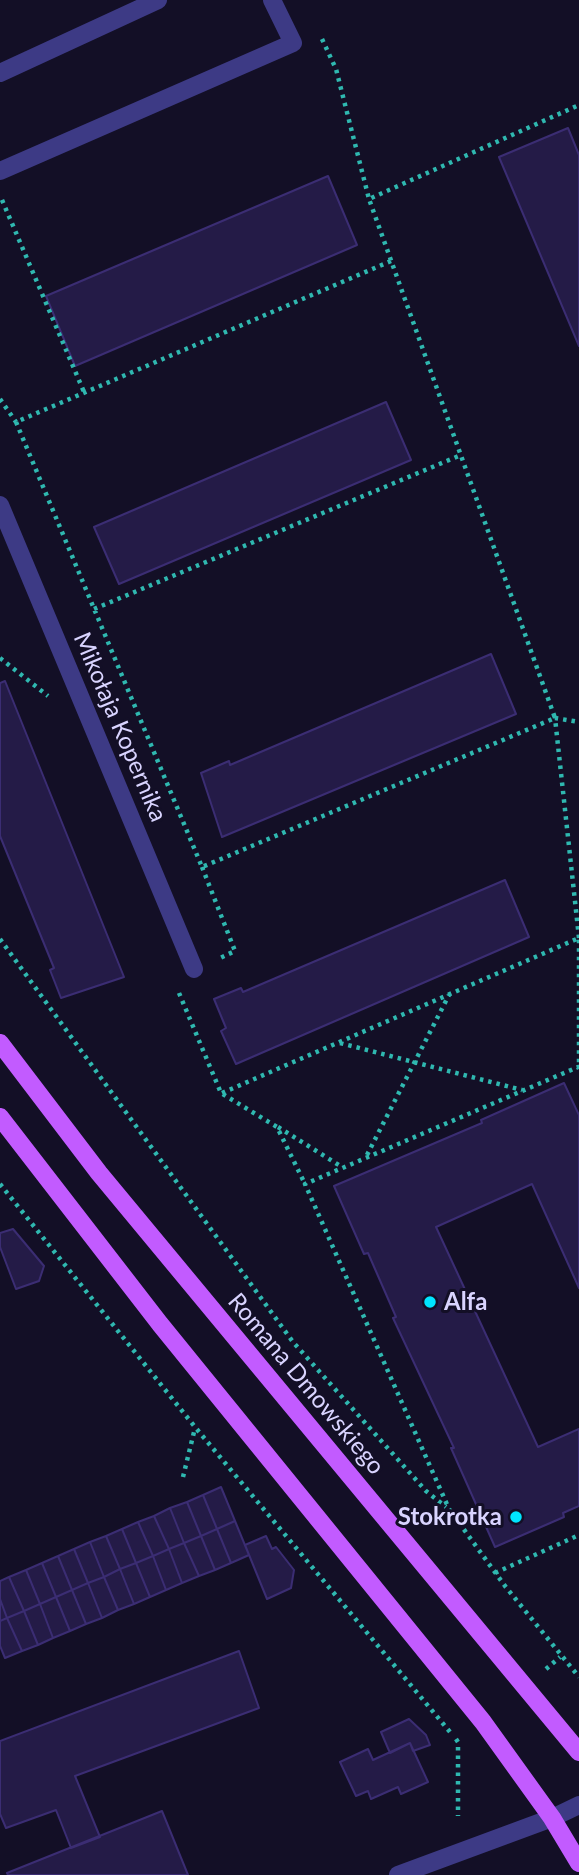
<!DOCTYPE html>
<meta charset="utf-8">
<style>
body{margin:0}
canvas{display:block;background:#130f26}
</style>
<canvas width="579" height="1875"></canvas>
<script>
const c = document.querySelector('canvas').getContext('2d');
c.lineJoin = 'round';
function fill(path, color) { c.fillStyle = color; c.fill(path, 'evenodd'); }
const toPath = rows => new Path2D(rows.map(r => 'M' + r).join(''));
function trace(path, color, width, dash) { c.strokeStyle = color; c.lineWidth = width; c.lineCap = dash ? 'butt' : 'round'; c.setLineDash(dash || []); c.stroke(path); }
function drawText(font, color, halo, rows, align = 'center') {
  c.font = font + ' Lato,sans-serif'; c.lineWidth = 6; c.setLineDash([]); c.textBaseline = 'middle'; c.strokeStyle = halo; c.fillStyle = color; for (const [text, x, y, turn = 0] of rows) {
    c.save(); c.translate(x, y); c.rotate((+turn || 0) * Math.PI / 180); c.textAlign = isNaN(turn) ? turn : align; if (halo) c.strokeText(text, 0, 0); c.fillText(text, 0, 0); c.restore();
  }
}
const building = toPath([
 [568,128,579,155,579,346,499,157,568,128],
 [328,176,357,245,75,366,46,296,328,176],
 [386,402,411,460,119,584,94,527,386,402],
 [491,654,516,714,222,837,201,773,229,761,230,765,491,654],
 [5,681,124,977,61,998,50,970,54,968,0,836,0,683,5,681],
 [505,880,529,937,236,1064,221,1031,226,1028,214,999,241,988,243,992,505,880],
 [564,1083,579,1115,579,1288,532,1184,436,1227,538,1447,579,1429,579,1506,563,1513,564,1517,495,1547,451,1448,454,1448,393,1318,396,1317,368,1253,364,1254,334,1186,482,1123,481,1120,564,1083],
 [13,1229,44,1266,39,1281,16,1289,0,1247,0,1233,13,1229],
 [221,1487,235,1521,217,1529,203,1495,221,1487],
 [203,1495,217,1529,201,1536,187,1502,203,1495],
 [187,1502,201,1536,184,1543,170,1508,187,1502],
 [170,1508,184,1543,169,1549,154,1516,170,1508],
 [154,1516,169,1549,153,1556,138,1522,154,1516],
 [235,1521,249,1555,231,1563,217,1529,235,1521],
 [138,1522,153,1556,136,1563,122,1529,138,1522],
 [122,1529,136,1563,120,1569,106,1536,122,1529],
 [217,1529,231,1563,215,1570,201,1536,217,1529],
 [106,1536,120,1569,104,1577,90,1542,106,1536],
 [201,1536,215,1570,199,1576,184,1543,201,1536],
 [266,1536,272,1549,276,1547,294,1570,291,1588,267,1599,245,1545,266,1536],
 [90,1542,104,1577,88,1583,74,1549,90,1542],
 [184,1543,199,1576,182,1583,169,1549,184,1543],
 [74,1549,88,1583,72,1590,58,1556,74,1549],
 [169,1549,182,1583,166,1590,153,1556,169,1549],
 [58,1556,72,1590,56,1597,42,1563,58,1556],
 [153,1556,166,1590,150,1597,136,1563,153,1556],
 [42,1563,56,1597,40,1604,26,1570,42,1563],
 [136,1563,150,1597,134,1604,120,1569,136,1563],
 [120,1569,134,1604,118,1610,104,1577,120,1569],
 [26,1570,40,1604,24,1611,9,1577,26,1570],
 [9,1577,24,1611,7,1618,0,1599,0,1581,9,1577],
 [104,1577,118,1610,102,1618,88,1583,104,1577],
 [88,1583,102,1618,86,1624,72,1590,88,1583],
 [72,1590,86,1624,70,1631,56,1597,72,1590],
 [56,1597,70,1631,53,1638,40,1604,56,1597],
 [0,1599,7,1618,0,1621,0,1599],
 [40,1604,53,1638,38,1645,24,1611,40,1604],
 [24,1611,38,1645,22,1651,7,1618,24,1611],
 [7,1618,22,1651,5,1658,0,1646,0,1621,7,1618],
 [239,1651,259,1708,75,1776,100,1837,71,1848,56,1810,6,1828,0,1814,0,1741,239,1651],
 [409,1719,426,1735,430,1745,413,1751,410,1743,390,1753,381,1732,409,1719],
 [410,1743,428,1782,401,1794,398,1787,371,1799,368,1791,356,1796,340,1762,368,1749,373,1760,410,1743],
 [162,1811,188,1875,8,1875,7,1873,162,1811]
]);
const path = toPath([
 [322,39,336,69,369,199],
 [2,200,84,392],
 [391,261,16,422,202,867,555,718,369,199,579,105],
 [0,399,16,422],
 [94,609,461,455],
 [0,658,48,696],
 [202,867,235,951,220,958],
 [579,938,555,718,579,722],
 [0,939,293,1342,426,1491,446,1507],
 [179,993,221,1093,277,1127,305,1184],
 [340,1043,522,1090],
 [579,1069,578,1067,305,1184,449,1509,505,1586,579,1677],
 [222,1093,579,938,579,1066],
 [278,1127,342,1167],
 [367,1155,449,995],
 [0,1184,195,1427,450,1732],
 [183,1477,195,1428],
 [495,1573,579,1535],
 [546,1669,560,1657],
 [456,1739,458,1742,458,1816]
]);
const minor = toPath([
 [0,73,158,0],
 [0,171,293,43,272,0],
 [0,505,194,969],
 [398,1875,552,1818,579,1805]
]);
const major = toPath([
 [0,1043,99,1173,579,1752],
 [0,1117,160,1324,483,1722,552,1818,579,1863]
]);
const markers = [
 [430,1302,7,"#00e5ff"],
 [516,1517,7,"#00e5ff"]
];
const streetNames = [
 ["Mikołaja Kopernika",120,727,67],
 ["Romana Dmowskiego",306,1384,50]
];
const poiNames = [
 ["Alfa",444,1302],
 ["Stokrotka",502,1517,"right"]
];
fill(building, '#241b47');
trace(building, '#3b2d73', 2);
trace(path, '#2fb8b0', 4.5, [3.5, 5]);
trace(minor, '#3d3a85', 18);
trace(major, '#c25bff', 18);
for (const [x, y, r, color] of markers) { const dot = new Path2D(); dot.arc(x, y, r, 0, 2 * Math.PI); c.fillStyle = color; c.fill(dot); trace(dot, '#130f26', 2.5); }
drawText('24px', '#d9d4ff', '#130f26', streetNames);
drawText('bold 24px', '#d9d4ff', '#130f26', poiNames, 'left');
</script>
